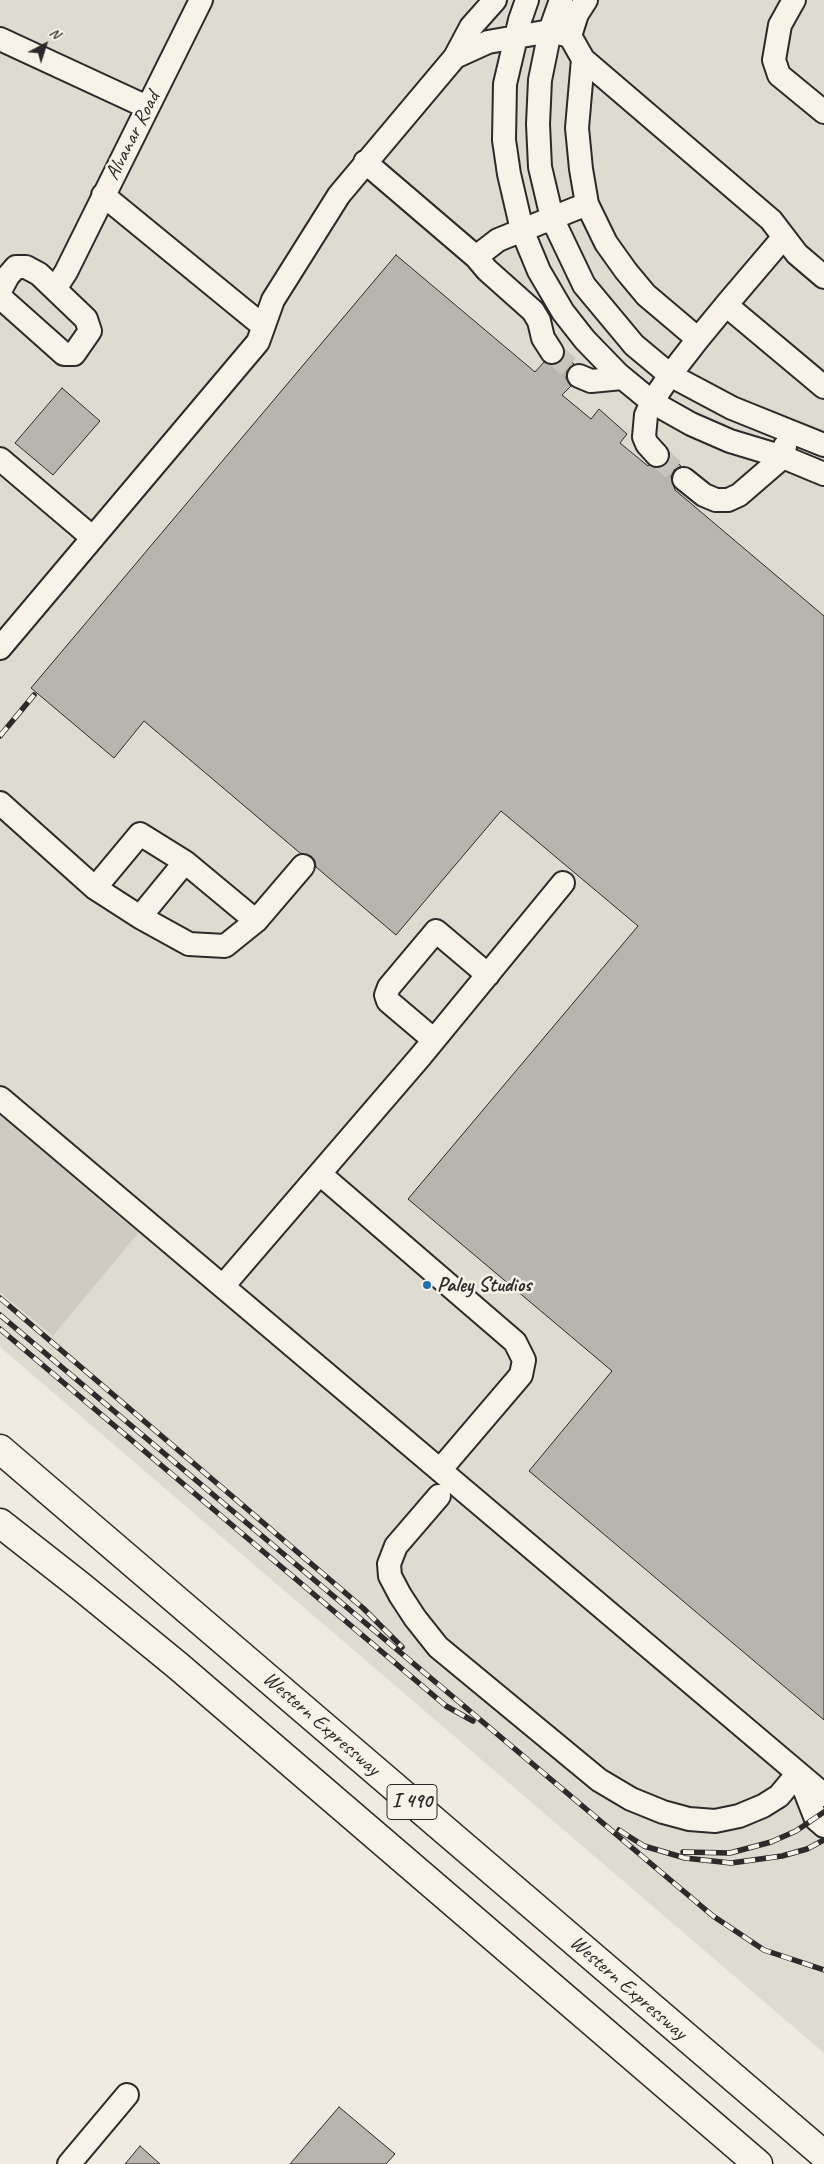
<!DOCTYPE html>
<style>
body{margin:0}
#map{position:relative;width:824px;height:2164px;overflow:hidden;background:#efebe0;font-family:Caveat,sans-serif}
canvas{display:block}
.north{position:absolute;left:20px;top:20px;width:50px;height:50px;-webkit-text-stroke:4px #f7f3e8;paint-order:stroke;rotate:40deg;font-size:14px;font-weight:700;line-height:20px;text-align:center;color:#2b2b2b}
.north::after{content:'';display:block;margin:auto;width:18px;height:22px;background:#2b2b2b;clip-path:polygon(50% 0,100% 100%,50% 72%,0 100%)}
</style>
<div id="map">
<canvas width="824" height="2164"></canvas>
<div class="north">N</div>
</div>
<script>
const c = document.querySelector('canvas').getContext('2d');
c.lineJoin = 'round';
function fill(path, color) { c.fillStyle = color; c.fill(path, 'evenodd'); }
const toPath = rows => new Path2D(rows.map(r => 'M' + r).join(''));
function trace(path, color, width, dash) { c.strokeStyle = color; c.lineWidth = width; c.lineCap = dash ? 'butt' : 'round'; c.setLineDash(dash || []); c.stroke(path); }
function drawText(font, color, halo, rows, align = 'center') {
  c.font = font + ' Caveat,sans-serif'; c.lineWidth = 5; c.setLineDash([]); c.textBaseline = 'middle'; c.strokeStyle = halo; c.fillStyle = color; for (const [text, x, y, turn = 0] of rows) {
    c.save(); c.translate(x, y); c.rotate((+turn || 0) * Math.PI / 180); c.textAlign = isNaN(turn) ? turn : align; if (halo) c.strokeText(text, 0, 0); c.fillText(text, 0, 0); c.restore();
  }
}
const built = toPath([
 [0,0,190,0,149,79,57,268,212,0,824,0,824,2053,0,1347]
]);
const green = toPath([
 [0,1114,138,1233,53,1336,0,1292]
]);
const building = toPath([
 [396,255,535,372,544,362,553,365,559,363,564,356,574,364,567,371,566,378,571,386,562,395,591,419,599,409,627,434,620,443,648,466,649,465,660,468,666,464,670,456,681,466,674,470,671,477,675,490,824,616,824,1720,529,1471,612,1371,408,1199,638,926,501,811,396,935,316,867,315,861,311,856,300,853,144,721,114,758,31,688,396,255],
 [62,388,100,421,53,475,15,443,62,388],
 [339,2107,395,2154,386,2164,290,2164,339,2107],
 [140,2146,160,2164,125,2164,140,2146]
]);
const minorTunnel = toPath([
 [552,352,579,376],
 [657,455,684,479]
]);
const minor = toPath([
 [527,0,520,20,505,84,504,140,509,174,522,230,539,271,563,312,585,340,618,374,652,402,691,424,730,441,783,457,824,474],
 [561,0,550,31,540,80,538,124,540,167,552,218,584,285,634,345,670,375,732,408,824,445],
 [794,0,780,25,774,60,779,75,824,112],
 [570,36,577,14,586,0],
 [0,39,147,107],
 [455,57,488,42,550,31,570,36,583,59,577,128,581,169,587,204,606,243,626,271,646,295,698,339,726,305,824,387],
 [583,59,771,220,797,254,824,277],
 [365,162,476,257,487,270,533,311,539,321,543,338,552,352],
 [103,195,263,326],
 [476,257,498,240,587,204],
 [55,289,66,272,201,0],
 [0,291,8,276,16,267,26,267,39,274,86,319,90,331,74,354,64,354,0,297],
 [726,305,783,238],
 [579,376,591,381,622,378],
 [657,455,647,444,644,437,646,415,652,402,670,375,698,339],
 [0,459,93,538],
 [684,479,704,495,716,500,728,500,739,495,783,457,785,446],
 [0,648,258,342,273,300,339,195,455,57,471,27,495,0],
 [0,803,95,888,140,917,185,862,140,834,95,888],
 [185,862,256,921],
 [140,917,189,944,225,946,256,921,303,866],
 [434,1040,388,1001,386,995,389,987,436,931,488,975],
 [0,1098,824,1795],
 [320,1174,515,1342,524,1360,521,1375,440,1470],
 [223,1286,420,1057,563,883],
 [439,1496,396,1546,389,1564,390,1576,400,1595,415,1618,438,1647,599,1780,631,1799,663,1812,689,1819,715,1821,739,1816,763,1806,779,1796,798,1773,816,1819,824,1826],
 [69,2164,127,2095]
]);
const highway = toPath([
 [0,1449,824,2155],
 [0,1523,79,1585,177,1665,758,2164]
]);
const rail = toPath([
 [0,736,34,695],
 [0,1298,363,1608,402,1647],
 [0,1315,713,1916,764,1950,824,1970],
 [0,1329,446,1706,473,1721],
 [619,1830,644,1846,685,1858,731,1863,782,1856,807,1849,824,1840],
 [683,1852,730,1853,771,1842,796,1831,824,1812]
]);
const markers = [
 [427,1285,5,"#1f6fb2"]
];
const shields = [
 [412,1802,50]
];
const shieldNames = [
 ["I 490",412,1802]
];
const streetNames = [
 ["Alvanar Road",133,136,-63],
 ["Western Expressway",321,1724,41],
 ["Western Expressway",628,1988,41]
];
const poiNames = [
 ["Paley Studios",437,1285]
];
fill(built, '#dedbd1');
fill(green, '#cfcbc2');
fill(building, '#b8b5ae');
trace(building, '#2b2b2b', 1);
trace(minorTunnel, '#c8c5bc', 22, [22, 11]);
trace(minor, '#2b2b2b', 26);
trace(highway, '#2b2b2b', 31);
trace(minor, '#f7f3e8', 22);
trace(highway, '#f7f3e8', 28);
trace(rail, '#2b2b2b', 5.5);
trace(rail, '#f7f3e8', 4, [11]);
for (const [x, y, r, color] of markers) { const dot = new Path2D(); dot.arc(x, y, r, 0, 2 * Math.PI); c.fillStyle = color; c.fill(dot); trace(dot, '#f7f3e8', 2); }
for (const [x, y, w] of shields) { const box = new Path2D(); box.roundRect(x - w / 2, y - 17.5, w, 35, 4); c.fillStyle = '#f7f3e8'; c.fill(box); trace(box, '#2b2b2b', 1); }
drawText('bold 20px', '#2b2b2b', null, shieldNames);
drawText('21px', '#2b2b2b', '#f7f3e8', streetNames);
drawText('bold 21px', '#2b2b2b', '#f7f3e8', poiNames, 'left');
</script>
